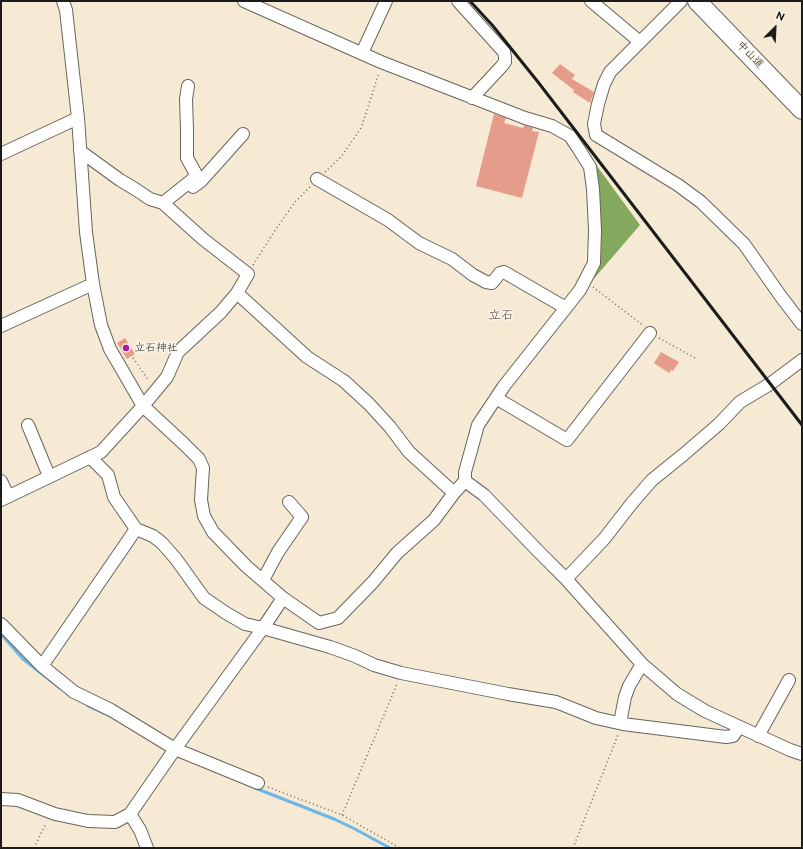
<!DOCTYPE html>
<meta charset="utf-8">
<style>
body{margin:0}
#map{position:relative;width:803px;height:849px;overflow:hidden;background:#f6ead4;font-family:"Balsamiq Sans",sans-serif}
canvas{display:block}
.frame{position:absolute;inset:0;border:2px solid #1c1c1c;pointer-events:none}
.north{position:absolute;left:755px;top:8px;width:40px;height:40px;-webkit-text-stroke:3px #fbf7ec;paint-order:stroke;rotate:24deg;font-size:11px;font-weight:700;line-height:16px;text-align:center;color:#1c1c1c}
.north::after{content:'';display:block;margin:auto;width:14px;height:18px;background:#1c1c1c;clip-path:polygon(50% 0,100% 100%,50% 72%,0 100%)}
</style>
<div id="map">
<canvas width="803" height="849"></canvas>
<div class="frame"></div>
<div class="north">N</div>
</div>
<script>
const c = document.querySelector('canvas').getContext('2d');
c.lineJoin = 'round';
function fill(path, color) { c.fillStyle = color; c.fill(path, 'evenodd'); }
const toPath = rows => new Path2D(rows.map(r => 'M' + r).join(''));
function trace(path, color, width, dash) { c.strokeStyle = color; c.lineWidth = width; c.lineCap = dash ? 'butt' : 'round'; c.setLineDash(dash || []); c.stroke(path); }
function drawText(font, color, halo, rows, align = 'center') {
  c.font = font + ' "Balsamiq Sans","Klee One",sans-serif'; c.lineWidth = 3; c.setLineDash([]); c.textBaseline = 'middle'; c.strokeStyle = halo; c.fillStyle = color; for (const [text, x, y, turn = 0] of rows) {
    c.save(); c.translate(x, y); c.rotate((+turn || 0) * Math.PI / 180); c.textAlign = isNaN(turn) ? turn : align; if (halo) c.strokeText(text, 0, 0); c.fillText(text, 0, 0); c.restore();
  }
}
const forest = toPath([
 [594,162,640,225,591,282]
]);
const stream = toPath([
 [1,634,23,659,60,688],
 [88,706,114,718],
 [255,788,334,819,353,828,390,848]
]);
const building = toPath([
 [560,64,575,75,572,79,594,92,590,103,573,92,574,90,552,73],
 [494,114,506,118,504,123,523,128,524,125,533,128,532,131,539,132,522,198,476,186],
 [125,338,135,354,127,359,117,343],
 [661,352,679,362,673,371,671,370,669,373,654,363]
]);
const path = toPath([
 [325,172,341,157,361,128,372,95,379,72],
 [253,265,274,232,295,202,311,186],
 [593,287,644,326],
 [659,338,695,358],
 [133,358,149,381],
 [268,787,342,815,400,848],
 [342,815,397,684],
 [34,848,46,823],
 [573,848,618,735]
]);
const minor = toPath([
 [63,1,66,10,78,118,86,232,93,284,101,325,110,349,143,406,184,444,199,459,203,468,201,500,204,516,213,532,246,566,283,598],
 [244,1,381,62,525,118,552,126,570,136,578,148,590,167,593,189,595,230,594,263,580,290,504,386,478,425,465,472,465,481],
 [458,1,504,52,505,57,505,62,501,67,472,98],
 [591,1,640,42],
 [362,53,386,1],
 [596,135,678,185,701,202,744,244,782,298,802,324],
 [596,135,594,124,598,104,604,84,610,72,681,1],
 [1,154,78,118],
 [317,179,388,220,419,243,452,259,473,275,486,282,492,283,500,273,504,272,566,308],
 [193,187,201,181,243,134],
 [163,203,197,176,187,158,187,129,186,99,188,86],
 [237,293,307,357,344,381,369,404,390,427,409,452,454,493],
 [1,326,93,284],
 [496,398,567,440,650,333],
 [28,425,49,476],
 [90,457,108,475,114,497,136,529,153,536,162,543,176,559,204,598,226,613,245,624,263,628,330,647,355,656,374,665,401,673,508,694,556,702,596,718,623,724,726,737,733,736,739,727],
 [1,481,8,496],
 [1,500,101,452,143,406,167,377,178,352,221,312,237,293,248,274,203,239,163,203,150,199,135,189,120,180,80,151],
 [566,579,604,539,632,503,652,480,683,455,719,424,740,402,770,384,802,360],
 [263,580,278,552,302,517,289,502],
 [1,624,42,666,74,692,111,710,175,749,258,783],
 [42,666,136,529],
 [620,723,625,697,629,686,642,664],
 [758,736,789,680],
 [1,799,18,800,55,814,88,821,115,822,130,814,175,749,263,628,283,598,319,623,338,618,373,582,397,553,434,520,454,493,465,481,484,495,539,552,566,579,642,664,677,694,705,711,790,750,802,754],
 [130,814,140,830,147,848]
]);
const highway = toPath([
 [697,1,802,110]
]);
const rail = toPath([
 [470,1,493,26,538,82,802,425]
]);
const markers = [
 [126,348,4,"#b5179e"]
];
const streetNames = [
 ["中山道",750,55,46]
];
const poiNames = [
 ["立石神社",134,348]
];
const quarterNames = [
 ["立石",501,316]
];
fill(forest, '#84a85d');
trace(stream, '#6eb6e6', 3);
fill(building, '#e59c8a');
trace(minor, '#68645c', 14);
trace(highway, '#68645c', 20);
trace(path, '#68645c', 1.5, [1, 3]);
trace(minor, '#fff', 12);
trace(highway, '#fff', 18);
trace(rail, '#1c1c1c', 3);
for (const [x, y, r, color] of markers) { const dot = new Path2D(); dot.arc(x, y, r, 0, 2 * Math.PI); c.fillStyle = color; c.fill(dot); trace(dot, '#fbf7ec', 1.5); }
drawText('11px', '#1c1c1c', '#fbf7ec', streetNames);
drawText('11px', '#1c1c1c', '#fbf7ec', poiNames, 'left');
drawText('13px', '#624942', '#fbf7ec', quarterNames);
</script>
